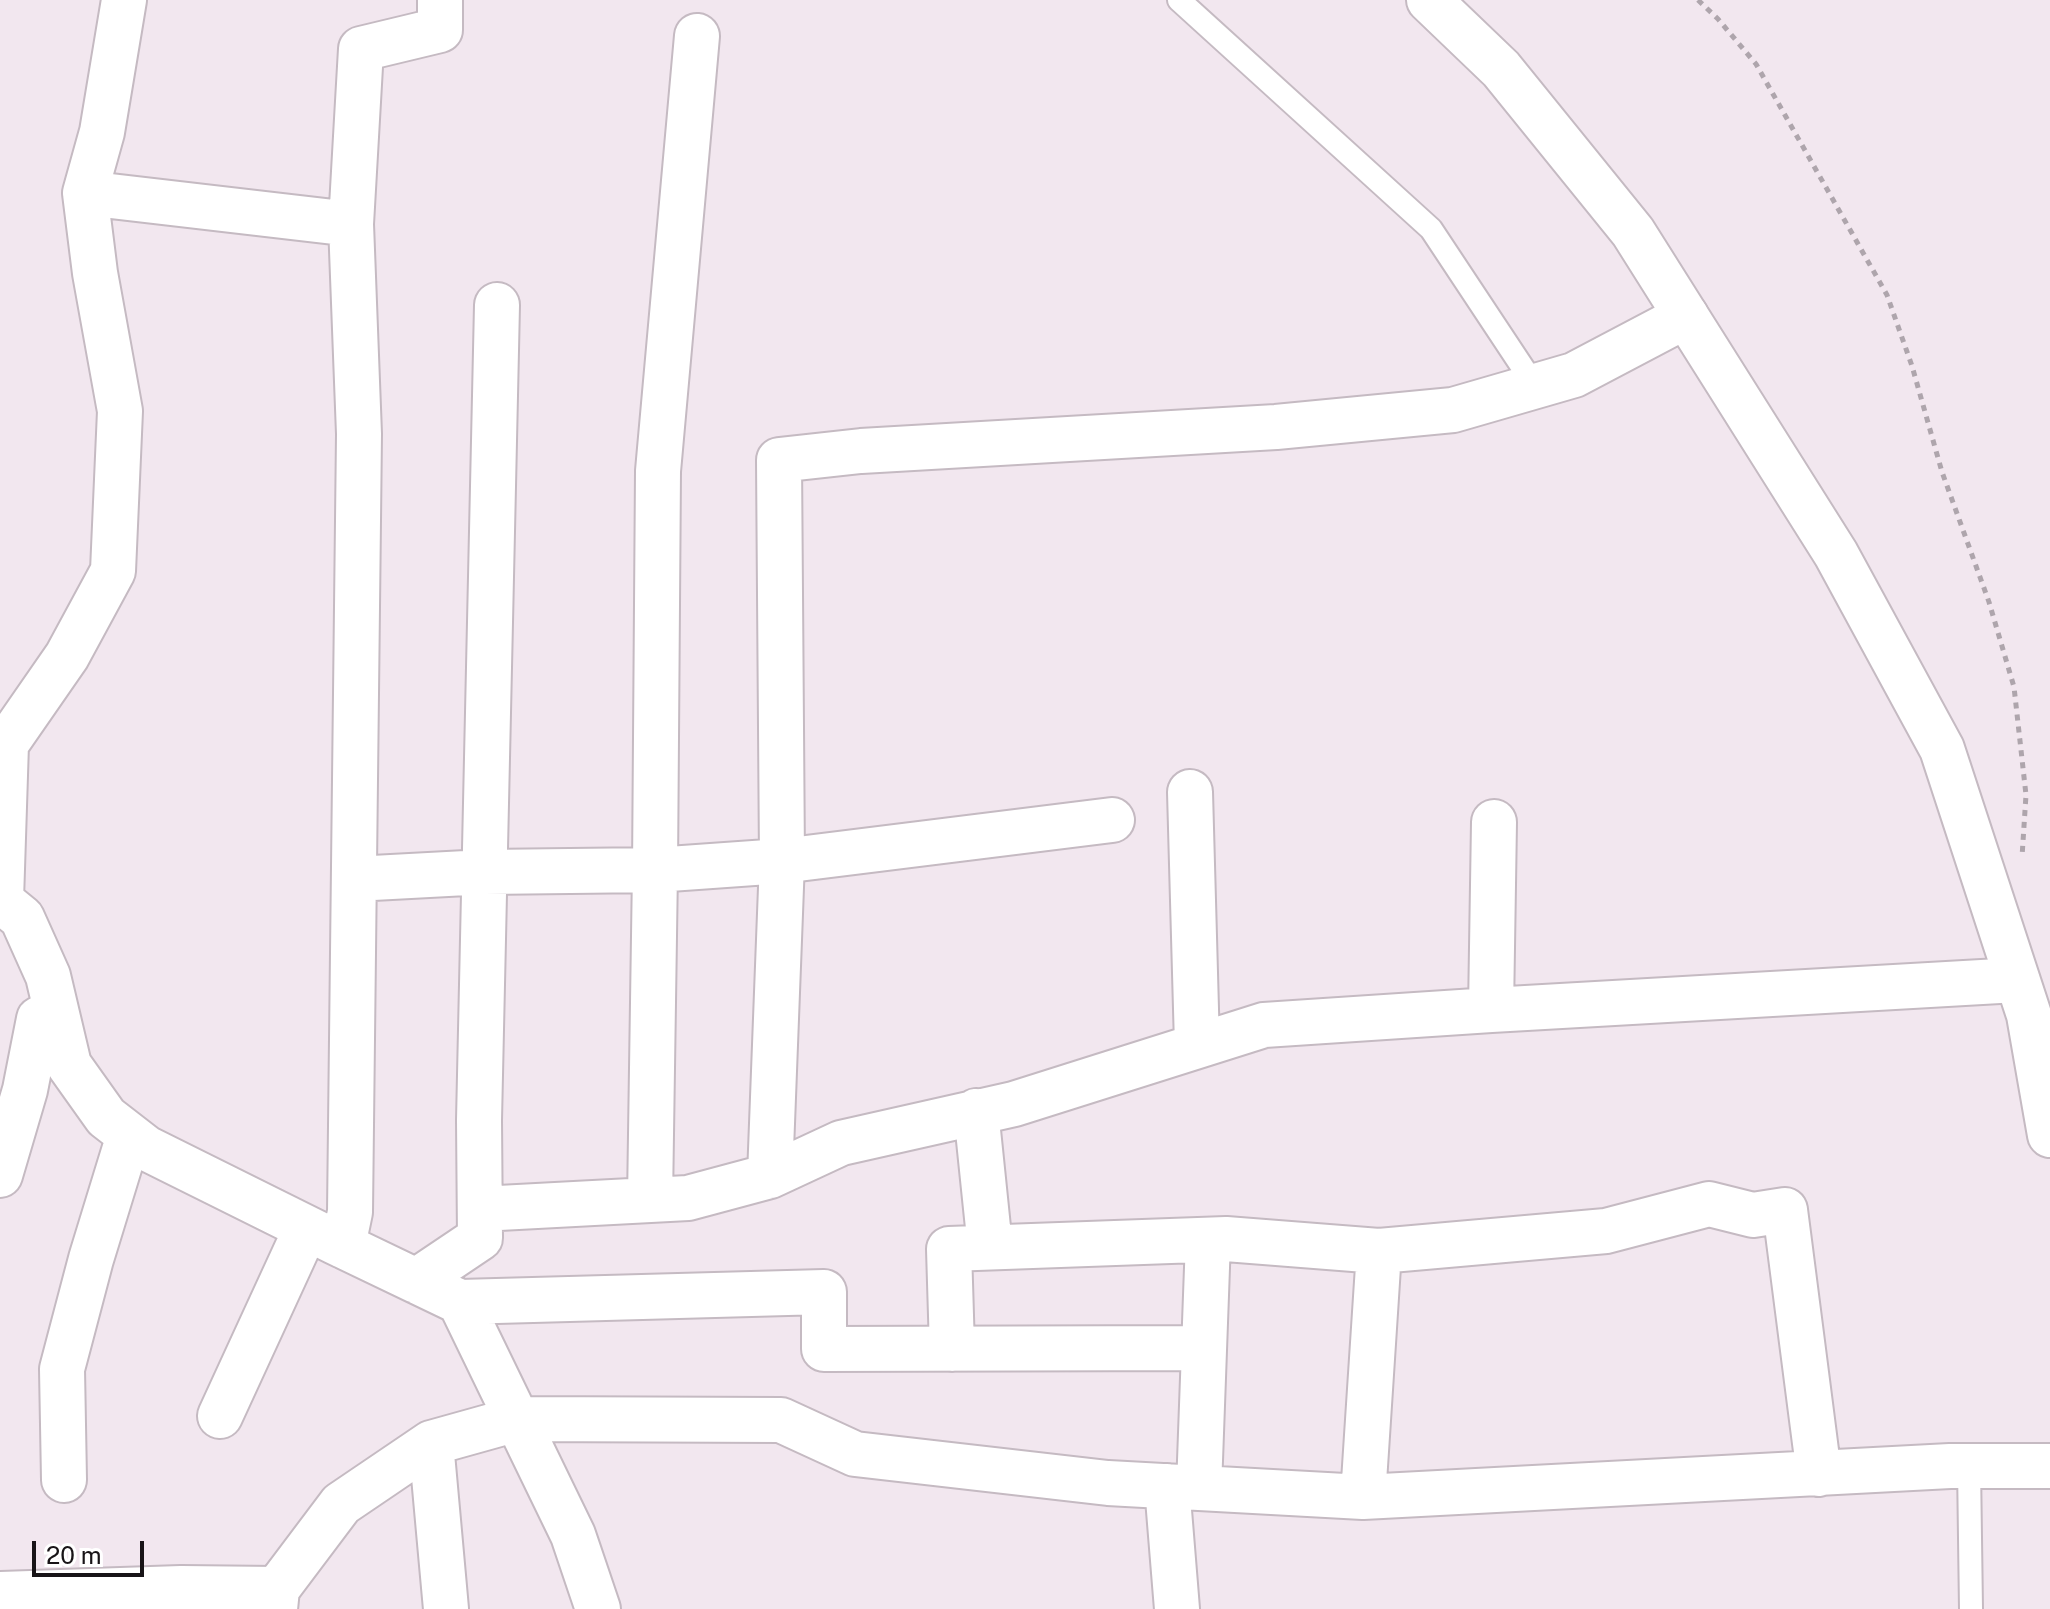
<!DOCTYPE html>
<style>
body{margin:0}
#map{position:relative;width:2050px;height:1609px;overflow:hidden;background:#f2e7ef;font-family:"Public Sans",sans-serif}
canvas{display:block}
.scale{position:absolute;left:32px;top:1541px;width:112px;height:36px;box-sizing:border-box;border:4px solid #181417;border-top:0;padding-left:10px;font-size:24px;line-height:28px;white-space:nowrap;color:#181417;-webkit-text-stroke:6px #fff;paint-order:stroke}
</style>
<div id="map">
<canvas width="2050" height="1609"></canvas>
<div class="scale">20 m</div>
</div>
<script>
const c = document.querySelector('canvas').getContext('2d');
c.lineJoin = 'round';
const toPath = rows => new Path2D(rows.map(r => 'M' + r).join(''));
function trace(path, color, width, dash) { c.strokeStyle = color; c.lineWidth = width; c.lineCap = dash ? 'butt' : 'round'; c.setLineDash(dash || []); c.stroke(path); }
const path = toPath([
 [1698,0,1718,19,1756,64,1887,295,1912,366,1942,472,1989,602,2014,687,2026,795,2022,857]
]);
const lane = toPath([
 [1179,0,1431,229,1535,386],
 [1969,1466,1971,1609]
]);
const street = toPath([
 [85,193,351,224],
 [1190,792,1197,1045],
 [354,879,485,872,655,870,782,861,1112,820],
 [0,900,22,918,48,976,69,1065,106,1117,146,1148,335,1242,460,1302,573,1535,598,1609],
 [1,900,6,744,67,656,113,571,120,411,95,273,85,193,102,132,124,0],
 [1491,1010,1494,822],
 [976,1111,990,1247],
 [0,1175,25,1090,39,1019,56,1010],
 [770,1176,782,861,779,460,861,451,1276,427,1453,410,1574,375,1686,316],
 [650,1200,655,870,658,471,697,36],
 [480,1209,688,1198,770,1176,841,1143,1014,1104,1264,1025,1491,1010,2017,980],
 [343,1246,350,1212,359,434,351,224,361,49,440,30,440,0],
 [416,1281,480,1238,479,1120,497,305],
 [460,1302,824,1292,824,1349,1204,1348],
 [952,1349,949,1249,1226,1239,1379,1251,1606,1231,1709,1204,1753,1215,1785,1210,1819,1474],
 [220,1416,306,1229],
 [431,1443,446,1609],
 [64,1480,62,1369,91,1259,129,1135],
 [1167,1486,1177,1609],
 [1199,1488,1208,1240],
 [1363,1497,1379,1251],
 [0,1594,181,1588,277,1589],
 [275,1609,277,1589,341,1504,431,1443,517,1419,781,1420,855,1454,1108,1483,1363,1497,1950,1466,2050,1466]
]);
const secondary = toPath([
 [1429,0,1501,69,1633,232,1836,554,1942,749,2029,1015,2050,1135]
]);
trace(lane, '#c5bac2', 26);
trace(street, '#c5bac2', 48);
trace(secondary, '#c5bac2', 48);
trace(path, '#aea5ac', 5, [6, 6]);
trace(lane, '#fff', 22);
trace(street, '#fff', 44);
trace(secondary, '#fff', 44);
</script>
